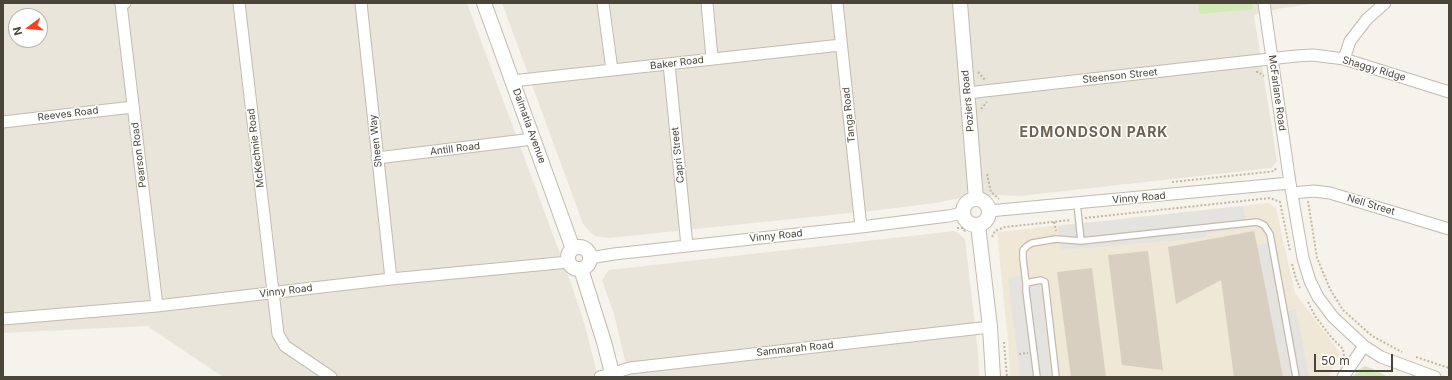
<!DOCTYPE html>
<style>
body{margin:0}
#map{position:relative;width:1452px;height:380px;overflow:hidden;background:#f6f3ec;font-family:Inter,sans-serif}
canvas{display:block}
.frame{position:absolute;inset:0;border:4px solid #4b4439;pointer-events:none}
.north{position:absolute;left:8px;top:8px;width:40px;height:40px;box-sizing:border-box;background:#fff;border:1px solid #b7b4b0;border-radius:50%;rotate:254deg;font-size:11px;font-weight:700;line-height:16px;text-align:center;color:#4b4439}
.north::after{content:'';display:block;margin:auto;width:14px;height:18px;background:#fc3f1d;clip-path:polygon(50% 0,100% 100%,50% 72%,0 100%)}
.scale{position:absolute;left:1314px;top:354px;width:79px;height:18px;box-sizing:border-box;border:2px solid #4b4439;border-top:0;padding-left:5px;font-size:12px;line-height:14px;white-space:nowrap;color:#4b4439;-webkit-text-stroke:3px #fff;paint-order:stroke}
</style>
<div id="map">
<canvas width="1452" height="380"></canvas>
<div class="frame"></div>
<div class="north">N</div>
<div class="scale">50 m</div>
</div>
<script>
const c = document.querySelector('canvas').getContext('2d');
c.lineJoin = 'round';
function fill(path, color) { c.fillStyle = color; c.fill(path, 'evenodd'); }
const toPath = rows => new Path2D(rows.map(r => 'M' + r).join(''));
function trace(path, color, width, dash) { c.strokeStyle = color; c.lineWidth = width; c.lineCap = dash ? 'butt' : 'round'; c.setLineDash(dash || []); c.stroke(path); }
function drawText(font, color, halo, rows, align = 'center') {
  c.font = font + ' Inter,sans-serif'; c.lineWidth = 3; c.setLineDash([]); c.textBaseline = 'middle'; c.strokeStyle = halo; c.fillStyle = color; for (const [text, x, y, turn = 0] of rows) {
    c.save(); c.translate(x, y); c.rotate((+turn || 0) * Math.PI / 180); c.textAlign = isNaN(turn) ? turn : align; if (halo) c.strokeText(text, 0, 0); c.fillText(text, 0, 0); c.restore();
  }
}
const residential = toPath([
 [3,3,18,3,18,4,27,3,467,3,572,286,585,326,598,377,223,377,147,326,3,333],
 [16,16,40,16,40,40,16,40],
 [502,3,1316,3,1277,9,1254,15,1277,161,1271,168,1020,196,1000,195,954,199,936,203,879,210,609,238,595,236,590,232,583,224],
 [955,231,965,239,978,352,979,377,629,377,614,314,602,280,609,270]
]);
const education = toPath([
 [1269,203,1276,208,1295,293,1340,353,1329,377,1010,377,1008,341,997,232]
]);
const green = toPath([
 [1198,3,1252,3,1253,9,1200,14],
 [1365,366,1373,369,1388,377,1353,377,1358,370]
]);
const parking = toPath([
 [1243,206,1247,228,1207,233,1203,238,1061,250,1058,226],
 [1274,242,1288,311,1296,309,1309,377,1283,377,1257,245],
 [1024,275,1041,284,1051,377,1020,377,1008,278]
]);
const building = toPath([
 [1254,231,1257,245,1283,377,1234,377,1221,280,1176,304,1168,247],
 [1148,251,1163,370,1122,365,1108,255],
 [1092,268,1106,377,1071,377,1057,272]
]);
const path = toPath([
 [978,72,986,81],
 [1256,72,1258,72,1264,76],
 [981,109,987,102],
 [987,174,991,192,999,199],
 [1172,182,1267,172,1274,171,1277,167],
 [1308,201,1317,258,1330,289,1343,310,1372,336,1402,352],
 [1085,218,1270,198,1280,202,1290,251],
 [1054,222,1056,231],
 [957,228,963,228,966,233],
 [992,237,995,231,1005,227,1071,220],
 [1292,264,1296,279,1300,288],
 [1308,302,1315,316,1331,337,1343,349,1344,356],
 [1004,342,1007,377],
 [1019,354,1028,353],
 [1416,357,1449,368]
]);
const service = toPath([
 [1077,203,1081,241],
 [1026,283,1023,259,1023,250,1027,246,1032,243,1056,239,1081,241,1257,222,1264,225,1270,234,1296,377],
 [1037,377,1026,291,1026,283,1041,280,1045,282,1056,377]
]);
const minor = toPath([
 [125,3,121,4,157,306],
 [239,3,278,334,285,346,331,377],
 [361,3,391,279],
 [603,3,612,70],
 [707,3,712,58],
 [837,3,861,227],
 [1264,3,1290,183,1303,258,1310,281,1318,297,1333,317,1364,346,1381,357,1435,377],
 [1344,59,1350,41,1367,19,1385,3],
 [669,64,687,246],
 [512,81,841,45],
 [967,93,1296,56,1313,55,1344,59,1449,92],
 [3,122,133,107],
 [377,158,533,139],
 [1292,193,1314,191,1330,193,1449,229],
 [989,211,1290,183],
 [590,258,614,254,861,227,948,216,963,213],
 [3,319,157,306,391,279,569,262],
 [600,377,630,368,990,327],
 [1343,377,1364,346]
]);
const tertiary = toPath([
 [484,3,573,249],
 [960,3,976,199],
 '963 212a13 13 0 1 1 26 0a13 13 0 1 1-26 0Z',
 [978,225,990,327,993,377],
 '568 258a11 11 0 1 1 22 0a11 11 0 1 1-22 0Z',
 [581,269,604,342,613,377]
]);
const streetNames = [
 ["Baker Road",677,63,-7],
 ["Shaggy Ridge",1374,69,16],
 ["Steenson Street",1120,76,-6],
 ["McFarlane Road",1277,93,82],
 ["Poziers Road",968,101,-95],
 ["Reeves Road",68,114,-7],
 ["Tanga Road",849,115,-96],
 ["Dalmatia Avenue",529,126,70],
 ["Sheen Way",376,141,-96],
 ["McKechnie Road",256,148,-97],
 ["Antill Road",455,149,-7],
 ["Pearson Road",139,155,-97],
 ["Capri Street",678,155,-96],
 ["Vinny Road",1139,198,-5],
 ["Nell Street",1371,205,17],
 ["Vinny Road",776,236,-6],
 ["Vinny Road",286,291,-7],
 ["Sammarah Road",795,349,-6]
];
const districtNames = [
 ["EDMONDSON PARK",1094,133]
];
fill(residential, '#eae5da');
fill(education, '#efe8d6');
fill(green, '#d2eab5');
fill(parking, '#e5e3e0');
fill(building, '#d8cfc1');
trace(service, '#c2bbae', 8);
trace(minor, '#c2bbae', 13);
trace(tertiary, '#c2bbae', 16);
trace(path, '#c4b79f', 2, [2, 2]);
trace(service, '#fff', 5.5);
trace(minor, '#fff', 11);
trace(tertiary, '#fff', 14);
drawText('10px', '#4b4439', '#fff', streetNames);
c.letterSpacing = '1px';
drawText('bold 14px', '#6e6250', '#fff', districtNames);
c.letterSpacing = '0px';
</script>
